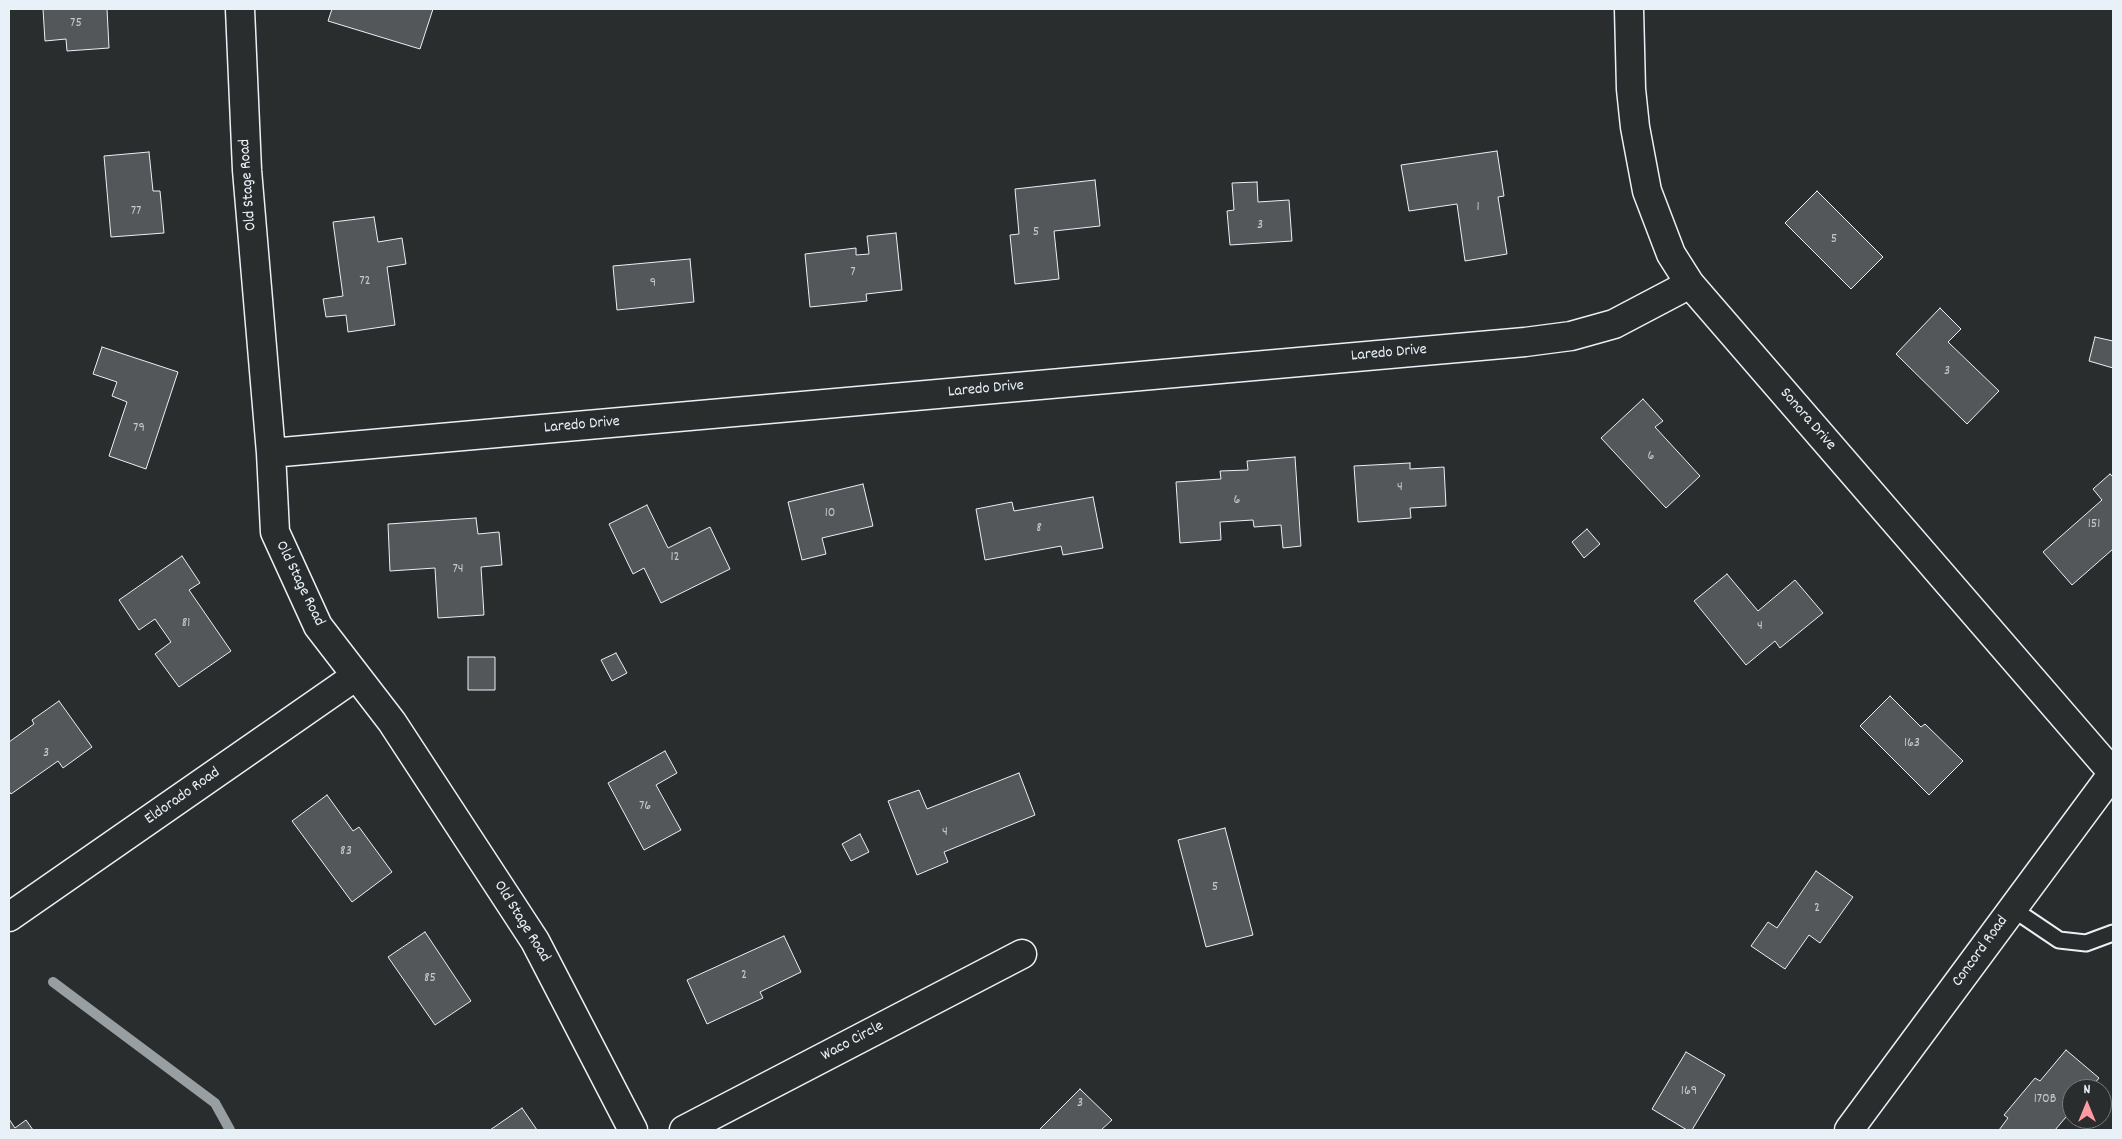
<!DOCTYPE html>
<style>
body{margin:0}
#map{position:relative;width:2122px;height:1139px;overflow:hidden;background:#2a2d2e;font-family:Dekko,sans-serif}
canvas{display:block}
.frame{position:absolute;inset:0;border:10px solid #e8f1f8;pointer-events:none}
.north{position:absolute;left:2062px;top:1079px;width:50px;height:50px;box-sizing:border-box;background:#2a2d2e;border:1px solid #767b7f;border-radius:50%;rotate:0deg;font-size:14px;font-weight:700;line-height:20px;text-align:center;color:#e8f1f8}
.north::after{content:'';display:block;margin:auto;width:18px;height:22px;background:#ff9aa2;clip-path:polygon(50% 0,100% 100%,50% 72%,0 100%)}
</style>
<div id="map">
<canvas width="2122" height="1139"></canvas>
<div class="frame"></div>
<div class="north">N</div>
</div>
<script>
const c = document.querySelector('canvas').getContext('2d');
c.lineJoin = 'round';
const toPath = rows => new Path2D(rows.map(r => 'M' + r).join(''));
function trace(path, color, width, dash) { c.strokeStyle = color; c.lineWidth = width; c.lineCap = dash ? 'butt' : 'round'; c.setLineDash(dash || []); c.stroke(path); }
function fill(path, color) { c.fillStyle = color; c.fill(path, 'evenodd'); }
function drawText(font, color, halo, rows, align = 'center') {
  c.font = font + ' Dekko,sans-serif'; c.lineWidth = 4.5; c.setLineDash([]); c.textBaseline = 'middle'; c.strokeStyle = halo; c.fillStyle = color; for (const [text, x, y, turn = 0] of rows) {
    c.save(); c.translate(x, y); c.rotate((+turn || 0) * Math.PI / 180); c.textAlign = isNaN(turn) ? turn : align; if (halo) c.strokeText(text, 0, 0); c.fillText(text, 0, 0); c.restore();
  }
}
const stream = toPath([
 [53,982,215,1103,230,1130]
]);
const building = toPath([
 [43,9,107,9,109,48,67,51,66,39,45,41,43,9],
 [332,9,433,9,420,49,328,21,332,9],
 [1497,151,1504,196,1498,197,1507,254,1465,261,1457,204,1409,211,1401,165,1497,151],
 [149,152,153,191,160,191,164,233,111,237,104,156,149,152],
 [1095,180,1100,226,1054,231,1059,279,1015,284,1010,235,1019,234,1015,189,1095,180],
 [1257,182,1258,202,1289,200,1292,241,1230,245,1227,211,1234,210,1232,183,1257,182],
 [1817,191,1883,257,1851,289,1785,223,1817,191],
 [374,217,378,242,402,238,406,264,387,267,395,325,348,332,346,315,326,317,323,299,343,296,333,222,374,217],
 [896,233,902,290,866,294,867,301,810,307,805,254,856,248,856,255,869,254,867,236,896,233],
 [690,259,694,302,617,310,613,266,690,259],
 [1940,308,1961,329,1948,342,1999,391,1967,424,1896,354,1940,308],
 [2095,337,2113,341,2113,368,2089,361,2095,337],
 [102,347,178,372,146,469,109,456,127,402,112,396,117,382,93,374,102,347],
 [1643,399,1663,421,1655,427,1700,476,1666,508,1601,438,1643,399],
 [1295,457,1301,546,1283,548,1281,525,1254,527,1253,520,1220,522,1221,540,1180,543,1176,482,1221,479,1220,471,1248,470,1247,461,1295,457],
 [1410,463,1410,469,1444,467,1446,506,1410,508,1411,518,1358,522,1354,466,1410,463],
 [2110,474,2113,477,2113,549,2072,585,2043,552,2102,500,2093,489,2110,474],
 [863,484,873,526,822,538,826,554,802,560,788,502,863,484],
 [1093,497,1103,548,1063,555,1061,546,985,560,976,509,1012,502,1014,511,1093,497],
 [647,505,668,548,710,527,730,569,661,603,644,568,633,574,609,524,647,505],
 [476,518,478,534,499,532,502,565,481,567,484,615,438,618,435,568,390,571,388,524,476,518],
 [1587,529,1600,544,1584,558,1572,542,1587,529],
 [182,556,200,583,189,590,231,651,179,687,155,654,171,642,155,619,139,630,119,600,182,556],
 [1727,574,1758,611,1795,580,1823,613,1780,648,1775,641,1746,665,1694,601,1727,574],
 [616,653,627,673,612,681,601,660,616,653],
 [468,657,495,657,495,690,468,690,468,657],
 [1890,696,1921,727,1925,724,1963,761,1929,795,1860,726,1890,696],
 [59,701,92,747,63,768,58,761,11,794,9,791,9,742,34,724,32,720,59,701],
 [665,751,677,773,656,785,681,830,644,850,608,783,665,751],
 [1019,773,1035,815,944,852,948,862,917,875,888,801,919,790,927,809,1019,773],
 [327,795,353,831,359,827,392,872,352,902,292,821,327,795],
 [1225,828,1253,935,1206,947,1178,840,1225,828],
 [860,834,869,852,851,861,842,844,860,834],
 [1816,871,1853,897,1820,943,1809,935,1785,969,1751,946,1768,922,1777,928,1816,871],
 [425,932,471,1001,435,1025,388,957,425,932],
 [784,936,801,972,760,992,763,998,707,1024,687,980,784,936],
 [2066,1050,2099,1078,2090,1089,2072,1089,2072,1110,2055,1130,1999,1130,2008,1118,2004,1115,2035,1078,2040,1081,2066,1050],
 [1686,1052,1725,1075,1692,1130,1687,1130,1652,1109,1686,1052],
 [1080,1089,1112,1120,1101,1130,1039,1130,1080,1089],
 [522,1108,537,1130,490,1130,522,1108],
 [9,1119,15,1128,26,1120,33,1130,9,1130,9,1119]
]);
const service = toPath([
 [2013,909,2059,940,2086,943,2113,933]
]);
const minor = toPath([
 [240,9,247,170,271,453,275,532,318,626,392,722,535,941,633,1130],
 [1629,9,1631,89,1635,127,1647,191,1671,254,1690,284,2113,773],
 [271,453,1525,342,1571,336,1614,324,1690,284],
 [9,917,356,676],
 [684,1130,1022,954]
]);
const secondary = toPath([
 [1849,1130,2113,773]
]);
const numberNames = [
 ["75",76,24],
 ["1",1478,208],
 ["77",136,212],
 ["3",1260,226],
 ["5",1036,233],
 ["5",1834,240],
 ["7",853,273],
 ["72",365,282],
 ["9",653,284],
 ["3",1947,372],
 ["79",139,429],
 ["6",1651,457],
 ["4",1400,488],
 ["6",1237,501],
 ["10",830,514],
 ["151",2094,525],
 ["8",1039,529],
 ["12",675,558],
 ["74",458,570],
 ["81",186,624],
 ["4",1760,627],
 ["163",1912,744],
 ["3",46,754],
 ["76",645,807],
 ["4",945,833],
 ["83",346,852],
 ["5",1215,888],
 ["2",1817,909],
 ["2",744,976],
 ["85",430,979],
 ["169",1689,1092],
 ["170B",2045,1100],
 ["3",1080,1104]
];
const streetNames = [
 ["Old Stage Road",249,185,-94],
 ["Laredo Drive",1389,354,-5],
 ["Laredo Drive",986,390,-5],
 ["Sonora Drive",1807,420,49],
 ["Laredo Drive",582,426,-5],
 ["Old Stage Road",299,584,64],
 ["Eldorado Road",183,797,-35],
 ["Old Stage Road",521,922,58],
 ["Concord Road",1981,952,-54],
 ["Waco Circle",853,1042,-28]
];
trace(stream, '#989fa3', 10);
fill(building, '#535759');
trace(building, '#e8f1f8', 1);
trace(service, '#e8f1f8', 19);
trace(minor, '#e8f1f8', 31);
trace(secondary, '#e8f1f8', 31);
trace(service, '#2a2d2e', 15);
trace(minor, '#2a2d2e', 28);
trace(secondary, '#2a2d2e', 28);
drawText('14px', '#c3cad0', null, numberNames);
drawText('16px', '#e8f1f8', '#2a2d2e', streetNames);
</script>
